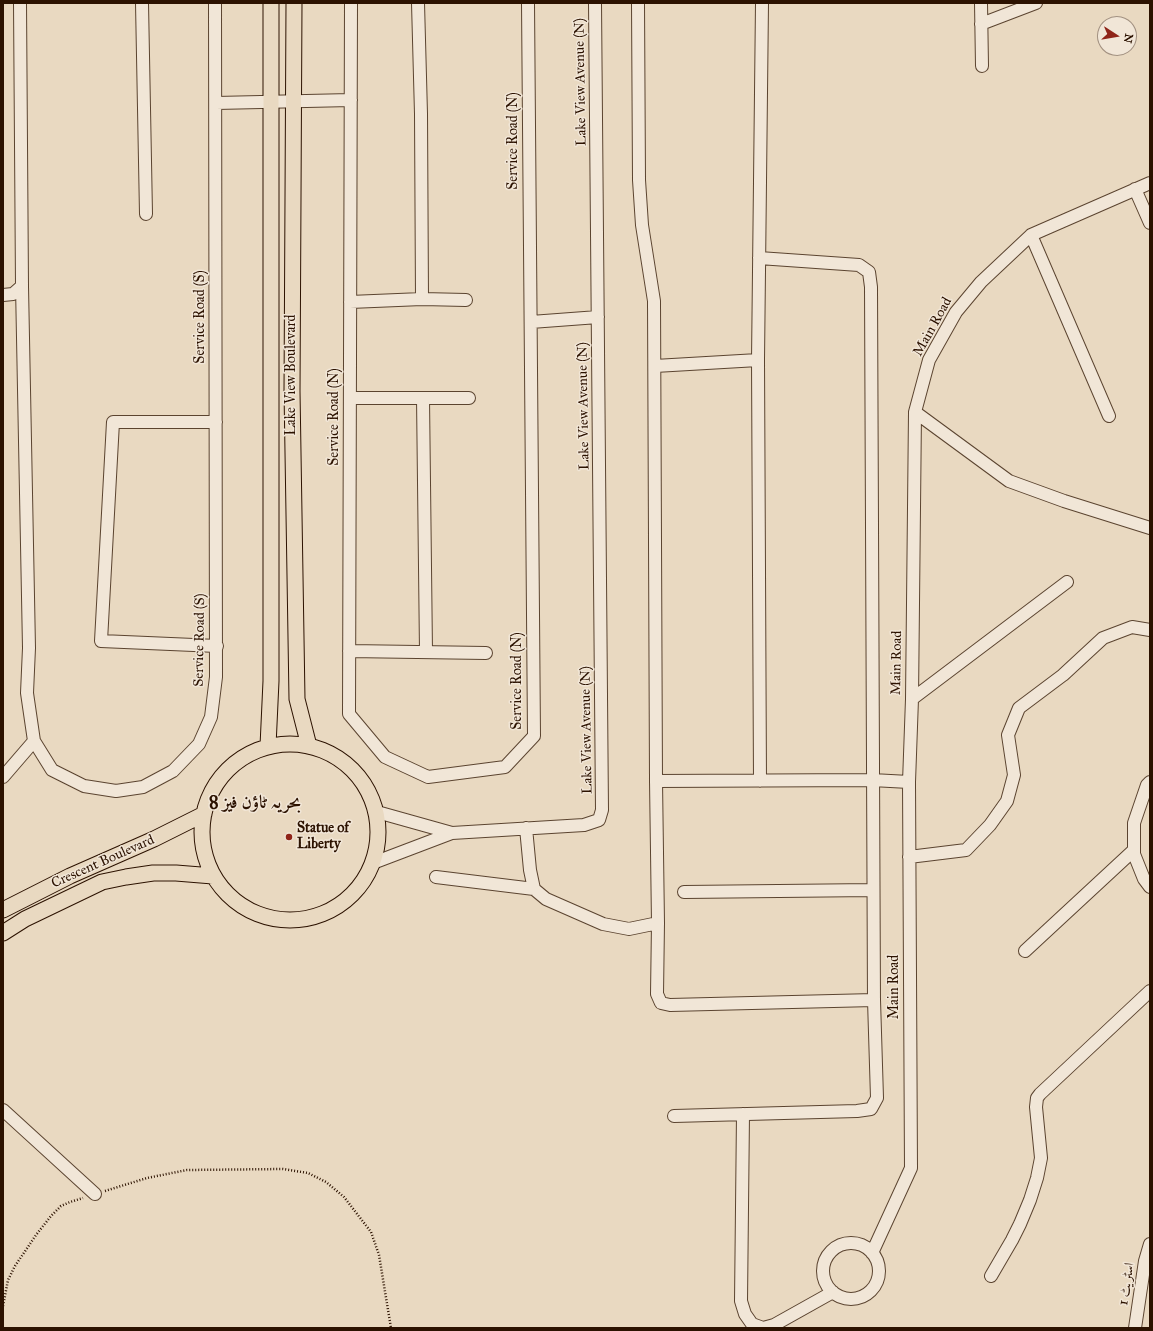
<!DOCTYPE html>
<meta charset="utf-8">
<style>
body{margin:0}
#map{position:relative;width:1153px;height:1331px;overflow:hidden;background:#e9d9c1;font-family:"IM FELL Great Primer",serif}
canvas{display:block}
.frame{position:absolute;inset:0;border:4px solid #2c1200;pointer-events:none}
.north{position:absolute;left:1097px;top:16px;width:40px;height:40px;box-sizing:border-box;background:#f1e6d7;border:1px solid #a29181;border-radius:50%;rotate:102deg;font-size:11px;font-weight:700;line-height:16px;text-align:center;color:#2c1200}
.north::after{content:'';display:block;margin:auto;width:14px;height:18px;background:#8f2418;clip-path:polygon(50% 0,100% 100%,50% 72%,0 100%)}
</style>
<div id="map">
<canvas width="1153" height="1331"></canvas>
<div class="frame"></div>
<div class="north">N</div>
</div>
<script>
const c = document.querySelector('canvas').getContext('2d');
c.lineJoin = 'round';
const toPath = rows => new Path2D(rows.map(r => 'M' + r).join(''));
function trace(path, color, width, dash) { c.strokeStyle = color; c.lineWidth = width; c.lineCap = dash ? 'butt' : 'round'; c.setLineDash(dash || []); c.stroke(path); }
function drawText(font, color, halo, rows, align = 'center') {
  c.font = font + ' "IM FELL Great Primer",Amiri,serif'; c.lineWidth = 3; c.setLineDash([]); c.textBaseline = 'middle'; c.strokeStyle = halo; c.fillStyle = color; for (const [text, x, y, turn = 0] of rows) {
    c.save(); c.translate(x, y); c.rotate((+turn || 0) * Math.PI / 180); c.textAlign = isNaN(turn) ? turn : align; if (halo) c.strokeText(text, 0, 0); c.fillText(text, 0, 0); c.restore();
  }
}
const path = toPath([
 [105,1191,147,1178,187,1170,283,1169,308,1173,326,1182,344,1197,371,1232,379,1255,391,1328],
 [3,1306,8,1280,15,1266,36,1235,51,1216,61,1206,70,1202,83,1198]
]);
const minor = toPath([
 [20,3,22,286,29,648,27,693,34,741,52,770,84,786,116,791,143,787,173,771,199,744,211,717,216,677,215,3],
 [142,3,146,214],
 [351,3,349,714,385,757,428,777,505,767,534,736,528,3],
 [418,3,421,114,422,299],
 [638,3,639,180,642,225,654,301,656,781,658,923,657,994,661,1003,670,1005,874,1000],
 [981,3,982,66],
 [981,24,1036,3],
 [216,103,351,100],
 [1135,189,1150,223],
 [1031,235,1109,416],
 [3,295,13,294,22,286],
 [350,302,422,299,466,300],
 [531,322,598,317],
 [655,366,758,360],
 [350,398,469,398],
 [423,398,426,652],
 [915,412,1009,481,1064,501,1150,528],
 [216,422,113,422,101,641,217,646],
 [349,651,486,653],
 [912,699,1067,582],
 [3,777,34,741],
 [656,781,872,780,909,782],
 [760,781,758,360,762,3],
 [1150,782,1147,785,1134,823,1134,854,1144,879,1150,887],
 [377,812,452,833],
 [526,828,530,870,534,889,546,899,603,924,629,929,658,923],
 [909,857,966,850,990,825,1007,801,1014,775,1008,735,1019,708,1063,675,1103,638,1132,627,1150,630],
 [373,863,452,833,584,825,599,820,602,810,595,3],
 [436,877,534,889],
 [684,892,873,890],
 [1025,951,1134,850],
 [3,1110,95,1194],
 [743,1114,741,1301,745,1314,752,1324,763,1328,774,1325,833,1292],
 [674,1116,857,1111,871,1109,877,1098,874,1000,871,287,869,272,859,265,759,258],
 '823 1271a28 28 0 1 1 56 0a28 28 0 1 1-56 0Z',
 [872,1253,911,1168,909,782,912,699,915,412,929,360,956,312,981,282,1031,235,1150,183],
 [991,1276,1012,1240,1020,1224,1030,1200,1037,1178,1041,1158,1036,1107,1037,1098,1040,1094,1150,991],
 [1135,1328,1145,1261,1150,1244]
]);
const major = toPath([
 [294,3,292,391,297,699,309,746],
 '202 832a88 88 0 1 1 176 0a88 88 0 1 1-176 0Z',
 [268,746,271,681,271,3],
 [3,910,70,876,154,839,204,814],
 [3,933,25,919,102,882,126,877,153,873,176,873,213,876]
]);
const markers = [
 [289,837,4,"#8f2418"]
];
const streetNames = [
 ["Lake View Avenue (N)",581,82,-91],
 ["Service Road (N)",514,141,-90],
 ["Service Road (S)",201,317,-90],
 ["Main Road",933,327,-61],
 ["Lake View Boulevard",292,375,-90],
 ["Lake View Avenue (N)",584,406,-91],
 ["Service Road (N)",335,417,-90],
 ["Service Road (S)",200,640,-89],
 ["Main Road",897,663,-89],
 ["Service Road (N)",518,681,-90],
 ["Lake View Avenue (N)",587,730,-91],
 ["Crescent Boulevard",103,862,-24],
 ["Main Road",895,987,-90],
 ["اسٹریٹ 1",1127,1284,-81]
];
const poiNames = [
 ["Statue of",297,829],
 ["Liberty",297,845]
];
const districtNames = [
 ["بحریہ ٹاؤن فیز 8",255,804]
];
trace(minor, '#5b4430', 14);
trace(major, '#2c1200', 17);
trace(path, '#2c1200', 2.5, [1, 2]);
trace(minor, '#f1e6d7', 12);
trace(major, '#e9d9c1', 15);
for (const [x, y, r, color] of markers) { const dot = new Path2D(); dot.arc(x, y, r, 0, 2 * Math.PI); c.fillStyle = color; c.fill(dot); trace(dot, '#f1e6d7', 1.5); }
drawText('14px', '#2c1200', '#f1e6d7', streetNames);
drawText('bold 14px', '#2c1200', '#f1e6d7', poiNames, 'left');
drawText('bold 18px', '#2c1200', '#f1e6d7', districtNames);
</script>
